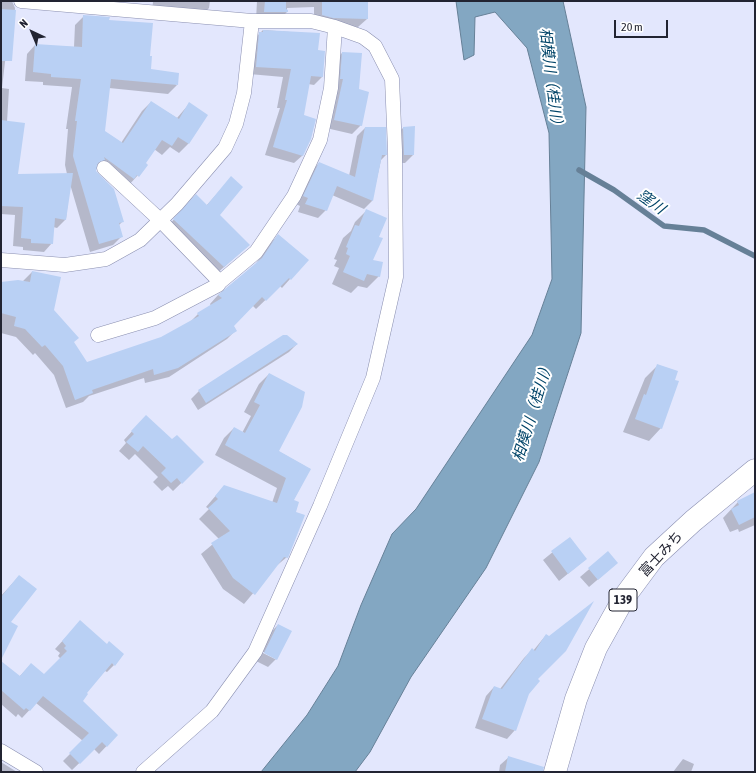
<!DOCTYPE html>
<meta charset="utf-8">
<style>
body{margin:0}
#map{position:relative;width:756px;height:773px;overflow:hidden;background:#e3e7fd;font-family:"Asap Condensed",sans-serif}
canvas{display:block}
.frame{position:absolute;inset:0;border:2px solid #222432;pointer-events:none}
.north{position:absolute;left:12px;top:12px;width:40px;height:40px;-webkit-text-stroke:3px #fff;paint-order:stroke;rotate:316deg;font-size:11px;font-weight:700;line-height:16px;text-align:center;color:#222432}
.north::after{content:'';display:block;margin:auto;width:14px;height:18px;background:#222432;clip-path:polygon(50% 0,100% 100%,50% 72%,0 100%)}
.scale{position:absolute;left:614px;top:20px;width:54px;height:18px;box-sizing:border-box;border:2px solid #222432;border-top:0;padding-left:5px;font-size:12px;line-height:14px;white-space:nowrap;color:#222432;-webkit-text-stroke:3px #fff;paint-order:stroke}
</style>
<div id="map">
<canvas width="756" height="773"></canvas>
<div class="frame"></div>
<div class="north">N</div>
<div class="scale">20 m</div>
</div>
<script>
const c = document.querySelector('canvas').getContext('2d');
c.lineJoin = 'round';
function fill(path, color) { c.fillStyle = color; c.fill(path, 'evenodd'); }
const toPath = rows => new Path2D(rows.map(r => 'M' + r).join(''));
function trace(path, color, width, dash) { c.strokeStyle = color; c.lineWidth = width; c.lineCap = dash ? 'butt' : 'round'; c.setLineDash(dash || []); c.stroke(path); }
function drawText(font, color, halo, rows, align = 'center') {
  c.font = font + ' "Asap Condensed","Noto Sans JP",sans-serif'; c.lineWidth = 4; c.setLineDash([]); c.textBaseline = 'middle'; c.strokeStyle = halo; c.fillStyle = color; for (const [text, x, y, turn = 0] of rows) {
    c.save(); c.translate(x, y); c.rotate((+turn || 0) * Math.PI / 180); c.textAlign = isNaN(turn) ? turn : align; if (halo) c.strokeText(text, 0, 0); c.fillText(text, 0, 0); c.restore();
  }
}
const water = toPath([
 [456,1,563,1,586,107,581,333,539,462,486,568,411,677,370,752,355,772,261,772,307,715,338,666,361,605,392,534,416,509,532,335,552,279,549,133,527,48,495,12,475,17,474,55,464,60,456,1]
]);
const shadow = toPath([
 [1,1,12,1,15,8,13,39,7,45,2,88,9,89,7,122,17,175,67,174,65,165,68,129,66,129,72,87,43,85,43,82,25,81,27,54,35,45,74,47,75,25,84,16,108,21,149,57,150,70,177,85,168,94,109,88,104,131,121,143,142,111,151,102,177,118,189,104,207,115,188,144,179,153,170,147,162,155,154,149,144,163,147,165,129,185,124,187,97,167,95,171,122,222,119,225,122,236,113,245,90,252,70,184,66,219,57,228,53,227,52,243,44,252,23,250,23,247,13,246,15,215,1,214],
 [146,1,210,1,209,8,201,17,152,10,153,2],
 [257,1,368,1,367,19,358,27,324,26,314,23,314,7,287,8,287,12,279,20,256,20],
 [263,30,319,34,317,51,322,77,314,85,308,84,303,116,303,155,294,163,265,155,280,108,277,108,283,77,249,74,252,41],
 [342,53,358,90,361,125,352,134,326,128,334,61],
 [414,127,413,155,405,163,396,163,395,136,403,128],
 [365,128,386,155,381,160,372,201,364,209,332,195,326,210,318,218,298,212,300,206,296,204,311,171,319,163,349,176,357,136],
 [231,178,219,215,249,245,215,275,166,228,188,204,206,206],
 [367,210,372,261,379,276,367,288,358,286,351,293,332,284,339,268,334,266,337,260,334,259,343,238,351,231,355,222],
 [278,235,290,279,282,288,280,286,256,309,252,305,233,325,236,330,227,339,169,377,145,383,144,378,89,396,83,402,66,408,54,375,35,353,33,355,16,337,1,333,1,283,23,281,32,272,53,311,87,364,161,338,189,323,198,314,211,306,210,304,218,295,255,265,270,244],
 [283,336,297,344,289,352,198,410,191,399,199,391],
 [658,365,661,428,649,441,623,432,645,378],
 [269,374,278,451,310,469,293,501,287,557,275,567,244,604,223,589,201,554,219,539,199,519,209,509,206,507,224,486,272,503,277,488,215,455,224,438,234,428,242,433,251,416,244,412,259,384],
 [146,416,172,441,203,462,173,491,168,486,162,491,153,482,158,477,135,454,129,460,119,451,126,443,124,440],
 [755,493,755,525,739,532,738,529,730,532,723,518,738,502],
 [570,538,586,559,559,581,543,560],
 [608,553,617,563,589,587,580,577],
 [19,576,9,623,1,655,1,596],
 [80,622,114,665,107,672,105,671,85,693,82,701,117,735,99,754,94,749,72,770,63,761,83,741,36,703,22,718,18,714,16,717,1,704,1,669,19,677,31,664,44,676,61,659,58,656,60,653,55,649],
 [278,625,276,659,268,667,256,661,261,652,275,659,275,657,261,651,270,633],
 [546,635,515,730,507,739,475,728,486,696,494,687,500,689,524,658,532,650,533,651],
 [509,757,529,772,499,772,500,765],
 [683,759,694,764,691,772,673,772],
 [1,762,17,772,1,772]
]);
const stream = toPath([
 [579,170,614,190,664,226,704,230,755,256]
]);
const building = toPath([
 [265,1,286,1,286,9,288,10,288,12,264,12],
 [322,1,368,1,368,19,333,18,322,15],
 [1,9,16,10,12,61,1,61],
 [83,15,110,17,109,20,153,23,150,56,152,56,151,69,179,73,178,85,111,79,105,131,123,143,151,101,179,119,189,102,208,115,189,144,178,137,172,146,162,140,146,163,148,165,139,177,137,175,134,179,104,157,105,160,98,163,96,171,114,189,124,222,119,223,123,237,99,244,73,156,77,121,75,121,81,79,51,77,51,74,33,72,35,44,82,47],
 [263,30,320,33,318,50,325,51,323,77,311,76,304,115,316,119,311,139,303,156,273,147,287,100,285,100,291,69,256,67,259,32,263,32],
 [342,52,362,53,359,89,369,92,362,126,334,120,343,79,340,79],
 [1,120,25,123,18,174,73,173,66,220,55,218,53,244,31,243,31,239,21,238,23,207,1,206],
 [415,126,414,155,404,155,403,127],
 [365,127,386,127,387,155,382,155,373,201,337,186,327,211,305,204,308,198,303,196,319,162,355,177],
 [231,176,243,187,220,215,250,245,224,267,173,219,196,194,207,205],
 [366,209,387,218,379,237,383,238,373,260,383,262,380,277,367,274,364,281,343,272,350,256,346,254,348,248,346,247,355,225,359,226],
 [278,234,309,260,291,280,289,278,266,301,262,297,234,326,237,331,178,368,154,375,153,369,92,390,93,393,75,400,63,366,45,345,42,347,25,329,14,326,16,317,1,313,1,282,18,280,30,282,32,271,61,277,54,310,79,338,74,342,87,362,161,337,199,316,197,313,222,298,218,295,262,258],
 [283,335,287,335,298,344,206,403,198,390],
 [657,364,678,371,675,380,679,381,662,429,635,419,644,394,646,395],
 [269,373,305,392,302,407,279,451,311,469,294,500,299,502,296,512,305,515,288,558,284,557,255,595,233,578,211,543,230,531,208,508,218,499,215,496,224,485,277,503,286,478,225,445,234,427,245,433,260,405,254,402],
 [146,415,172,439,177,435,204,462,182,484,177,478,171,483,161,473,166,468,143,446,138,452,126,442,134,434,131,431],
 [755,492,755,517,739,525,731,509,739,505,737,501],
 [570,537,587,559,568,574,551,551],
 [608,551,618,563,598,580,588,568],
 [19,575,37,589,11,622,18,626,1,660,1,597],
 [594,601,566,651,538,679,540,681,529,694,516,731,482,719,494,686,502,689,532,648,535,651,546,634,549,636],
 [80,620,107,644,109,641,124,654,115,666,112,663,87,693,88,694,83,701,118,735,107,747,102,742,80,764,69,753,89,733,43,696,30,711,26,708,24,710,1,690,1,661,20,676,31,663,44,674,67,651,64,648,66,646,62,641],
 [278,624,292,631,277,660,264,653],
 [508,756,544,767,543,772,505,772]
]);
const street = toPath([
 [21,1,252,21,311,21,335,27,363,37,375,46,392,79,395,150,396,277,373,378,320,506,255,652,212,711,143,772],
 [104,168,160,220,220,282],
 [1,260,65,265,106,259,140,240,177,204,225,148,236,124,244,93,252,21],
 [98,335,155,318,218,285,220,282,256,252,294,196,320,140,331,88,335,27],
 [1,751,36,772]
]);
const highway = toPath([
 [555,772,576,699,596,648,625,596,654,557,693,521,755,470]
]);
const shields = [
 [623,600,28]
];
const shieldNames = [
 ["139",623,600]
];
const streetNames = [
 ["富士みち",661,554,-47]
];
const waterNames = [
 ["相模川（桂川）",551,80,83],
 ["窪川",651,202,36],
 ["相模川（桂川）",533,411,-73]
];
fill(water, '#83a7c2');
trace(water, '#668097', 1);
fill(shadow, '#0003');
trace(stream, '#668097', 5.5);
fill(building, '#b9d0f4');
trace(street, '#8a8fb0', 15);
trace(highway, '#8a8fb0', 23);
trace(street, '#fff', 14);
trace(highway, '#fff', 22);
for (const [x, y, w] of shields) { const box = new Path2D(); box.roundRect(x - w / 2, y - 11, w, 22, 3); c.fillStyle = '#fff'; c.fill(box); trace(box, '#222432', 1); }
drawText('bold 13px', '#222432', null, shieldNames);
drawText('14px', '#222432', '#fff', streetNames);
drawText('italic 15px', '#004468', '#fff', waterNames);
</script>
